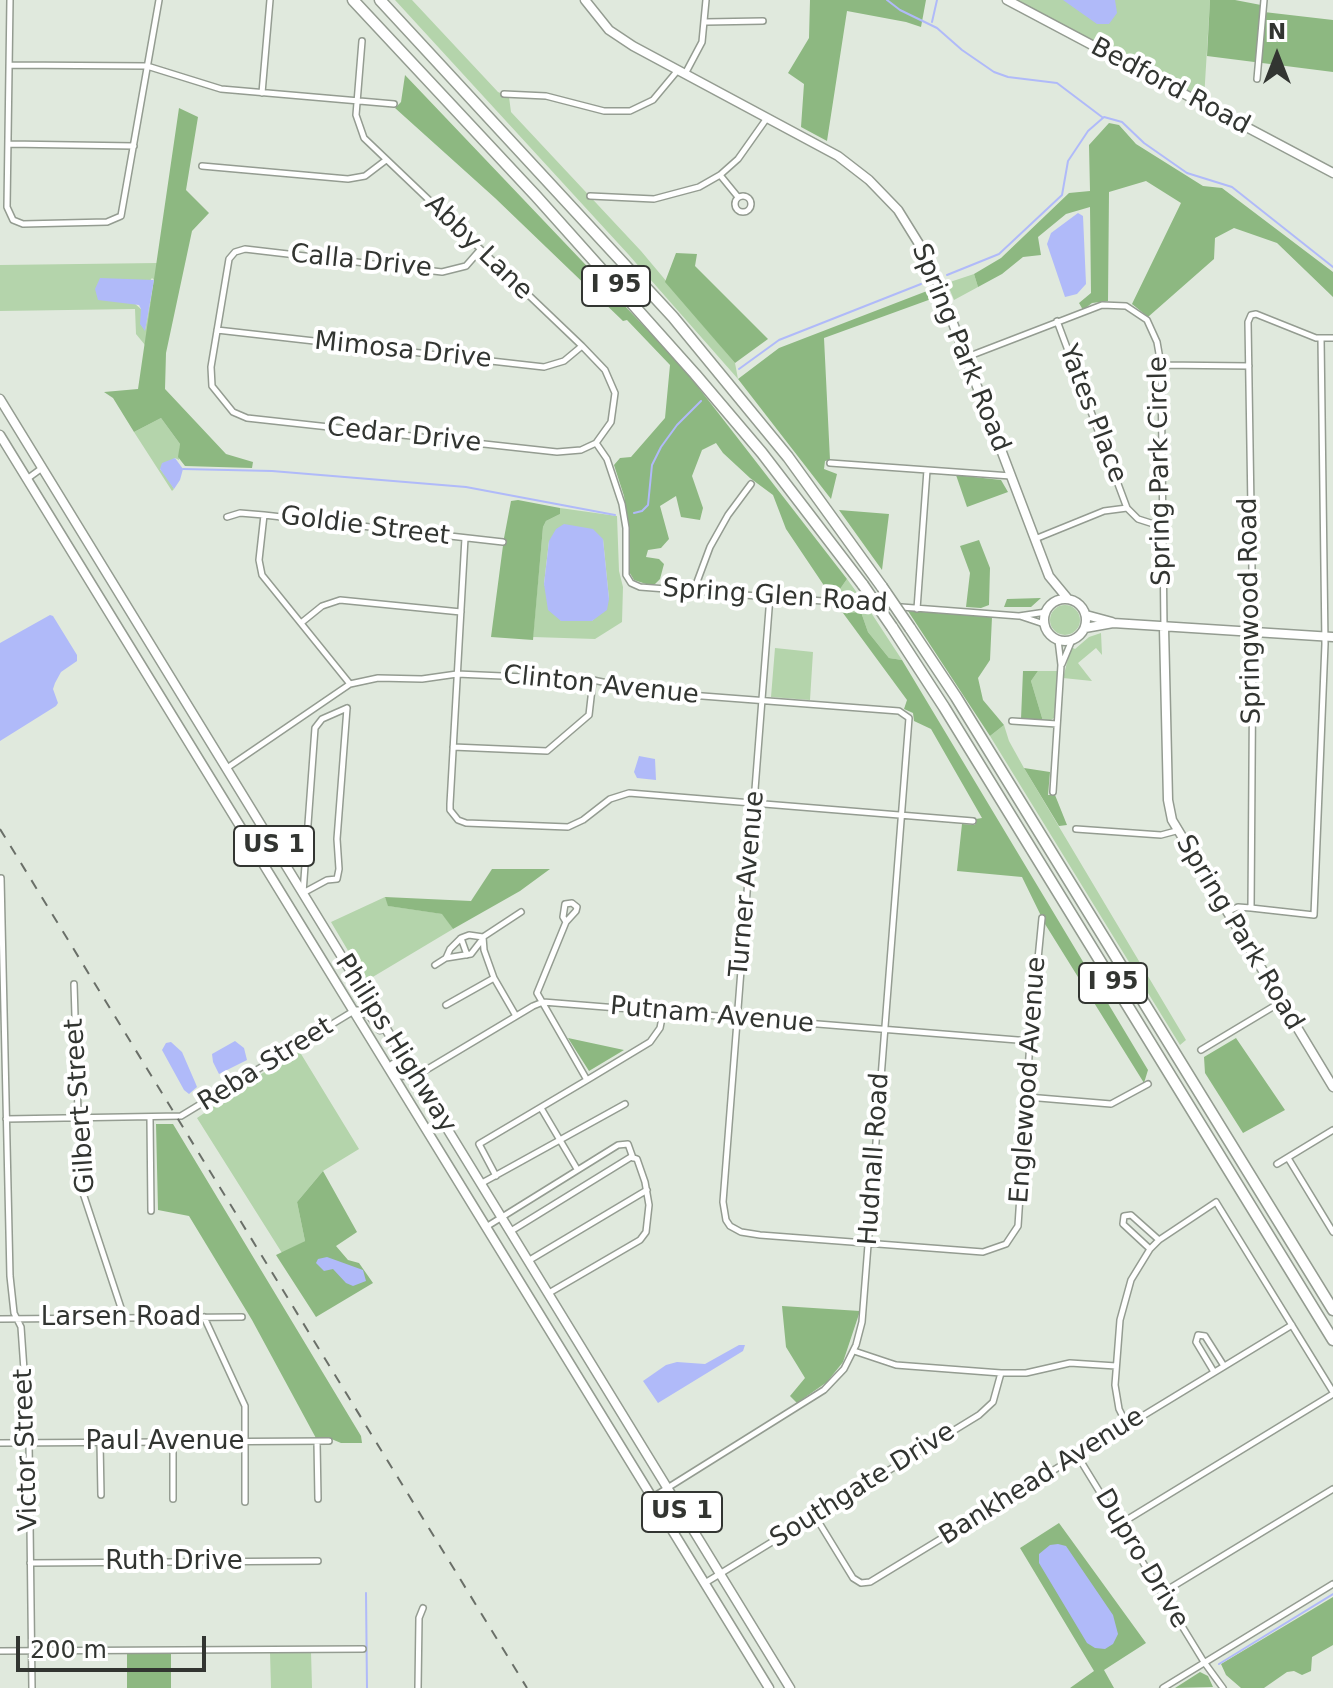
<!DOCTYPE html>
<style>
body{margin:0}
#map{position:relative;width:1333px;height:1688px;overflow:hidden;background:#e0e9dd;font-family:"DejaVu Sans",sans-serif}
canvas{display:block}
.north{position:absolute;left:1237px;top:16px;width:80px;height:80px;-webkit-text-stroke:6px #fff;paint-order:stroke;rotate:0deg;font-size:22px;font-weight:700;line-height:32px;text-align:center;color:#323531}
.north::after{content:'';display:block;margin:auto;width:28px;height:36px;background:#323531;clip-path:polygon(50% 0,100% 100%,50% 72%,0 100%)}
.scale{position:absolute;left:16px;top:1636px;width:190px;height:36px;box-sizing:border-box;border:4px solid #323531;border-top:0;padding-left:10px;font-size:24px;line-height:28px;white-space:nowrap;color:#323531;-webkit-text-stroke:6px #fff;paint-order:stroke}
</style>
<div id="map">
<canvas width="1333" height="1688"></canvas>
<div class="north">N</div>
<div class="scale">200 m</div>
</div>
<script>
const c = document.querySelector('canvas').getContext('2d');
c.lineJoin = 'round';
function fill(path, color) { c.fillStyle = color; c.fill(path, 'evenodd'); }
const toPath = rows => new Path2D(rows.map(r => 'M' + r).join(''));
function trace(path, color, width, dash) { c.strokeStyle = color; c.lineWidth = width; c.lineCap = dash ? 'butt' : 'round'; c.setLineDash(dash || []); c.stroke(path); }
function drawText(font, color, halo, rows, align = 'center') {
  c.font = font + ' "DejaVu Sans",sans-serif'; c.lineWidth = 8; c.setLineDash([]); c.textBaseline = 'middle'; c.strokeStyle = halo; c.fillStyle = color; for (const [text, x, y, turn = 0] of rows) {
    c.save(); c.translate(x, y); c.rotate((+turn || 0) * Math.PI / 180); c.textAlign = isNaN(turn) ? turn : align; if (halo) c.strokeText(text, 0, 0); c.fillText(text, 0, 0); c.restore();
  }
}
const green = toPath([
 [395,0,412,0,498,92,509,97,511,112,641,251,735,363,738,379,628,254],
 [1017,0,1210,0,1204,99],
 [158,263,145,345,136,334,135,309,0,311,0,265],
 [152,278,154,280,145,330,141,324,141,309,134,303],
 [974,274,978,287,954,300,947,283],
 [161,418,180,444,179,460,175,458,160,469,168,478,174,489,172,491,134,432],
 [560,508,617,516,619,571,623,587,622,622,595,639,533,637,543,527,546,521,560,514],
 [603,539,609,599,592,621,561,621,544,584,549,541],
 [847,579,863,601,823,598,825,587,840,589],
 '1050 620a15 15 0 1 1 30 0a15 15 0 1 1-30 0Z',
 [838,606,868,608,902,660,889,658,868,632,861,612,843,613],
 [1101,633,1102,655,1096,648,1078,663,1092,681,1063,678,1071,647,1075,649,1089,637],
 [775,648,813,652,810,700,771,697],
 [1038,671,1058,671,1054,718,1051,720,1043,721,1031,681],
 [1004,725,1009,741,1024,768,1186,1040,1180,1045,990,736],
 [385,897,389,906,443,914,453,929,366,981,331,922],
 [298,1049,359,1149,323,1171,297,1202,305,1241,282,1253,197,1118],
 [311,1651,312,1688,271,1688,270,1652]
]);
const forest = toPath([
 [810,0,926,0,921,27,906,22,847,11,827,141,801,127,804,84,788,73,809,38],
 [1210,0,1235,0,1261,5,1264,12,1333,20,1333,72,1207,56],
 [405,75,681,365,847,579,840,589,825,587,786,529,773,495,750,478,723,453,716,443,702,450,692,476,703,508,700,520,681,517,676,496,660,506,669,539,661,548,648,550,646,557,659,559,664,564,660,579,655,584,646,584,634,580,628,570,630,537,624,496,614,465,620,458,631,457,665,418,670,365,627,320,623,321,495,198,395,108,401,102],
 [179,108,198,117,186,190,209,213,192,231,166,353,165,389,226,454,253,462,252,468,185,466,178,457,180,444,161,418,134,432,113,398,104,392,138,389],
 [1109,123,1119,125,1136,144,1203,186,1222,188,1333,272,1333,297,1277,243,1234,228,1215,238,1214,259,1148,317,1132,304,1181,203,1146,181,1109,192,1108,301,1092,303,1083,310,1079,303,1091,293,1090,207,1066,214,1038,237,1041,255,1023,257,1002,274,978,287,974,274,1001,258,1069,193,1090,191,1089,145],
 [676,253,697,254,695,266,768,339,735,363,665,282],
 [927,291,934,298,824,338,830,460,825,461,824,469,837,474,831,499,738,379,779,348],
 [956,475,1001,480,1008,492,967,507],
 [518,500,560,508,560,514,546,521,543,527,533,640,491,637,504,538,511,501],
 [839,510,889,514,882,570],
 [979,540,990,568,989,605,981,608,966,607,970,573,960,546],
 [1041,598,1031,607,1004,607,1007,599],
 [908,611,992,617,990,660,978,678,983,700,1004,725,990,736],
 [861,612,868,632,889,658,902,660,1148,1070,1144,1083,1045,924,1022,877,957,871,962,824,975,825,976,819,982,818,931,729,914,721,913,713,904,709,907,700,843,613],
 [1023,671,1038,671,1031,681,1043,721,1021,719],
 [1024,768,1050,772,1048,795,1055,795,1067,825,1059,826],
 [492,869,550,869,520,891,453,929,442,914,388,906,385,897,471,901],
 [568,1038,624,1050,589,1071],
 [1236,1038,1285,1110,1243,1133,1205,1073,1204,1057],
 [156,1124,173,1124,361,1436,362,1443,341,1443,329,1438,317,1440,252,1320,189,1216,158,1210],
 [323,1171,357,1232,336,1246,348,1260,359,1263,373,1283,316,1317,276,1255,305,1241,297,1202],
 [782,1306,860,1311,843,1362,827,1382,797,1403,790,1396,805,1378,786,1347],
 [1059,1523,1146,1643,1104,1670,1114,1688,1070,1688,1094,1671,1020,1548],
 [1333,1597,1333,1645,1312,1657,1311,1671,1302,1675,1294,1671,1287,1672,1264,1688,1241,1688,1226,1675,1221,1664],
 [127,1652,171,1652,171,1688,127,1688],
 [1200,1672,1208,1676,1213,1687,1175,1688]
]);
const water = toPath([
 [1063,0,1115,0,1117,13,1109,24,1097,24],
 [1078,213,1083,216,1086,284,1077,294,1065,297,1047,244,1051,233],
 [100,278,154,280,145,331,140,324,141,309,139,305,98,300,95,289],
 [175,458,183,469,180,480,174,489,160,469,162,463],
 [564,524,593,529,603,539,609,599,607,610,592,621,561,621,548,610,544,584,549,541,556,529],
 [50,615,53,616,77,655,77,661,61,672,55,683,53,689,58,703,56,706,0,741,0,643],
 [639,756,655,759,656,780,637,778,634,772],
 [235,1041,244,1048,247,1060,219,1074,213,1062,212,1054],
 [171,1042,182,1052,195,1082,197,1087,189,1094,184,1090,162,1050,166,1043],
 [327,1257,363,1270,366,1281,353,1286,346,1283,333,1269,324,1271,316,1263,318,1259],
 [739,1345,745,1345,743,1351,658,1403,643,1381,666,1365,677,1362,705,1364],
 [1058,1544,1066,1546,1113,1615,1118,1634,1113,1644,1105,1649,1095,1648,1087,1643,1039,1563,1039,1554,1050,1545]
]);
const stream = toPath([
 [887,0,900,10,937,28,962,50,994,72,1008,77,1057,83,1102,117],
 [932,22,937,0],
 [947,275,999,254,1062,195,1068,161,1088,131,1104,117,1122,122,1144,143,1187,173,1232,187,1333,267],
 [739,369,779,340,921,284],
 [183,469,272,471,466,487,615,515],
 [634,513,642,511,648,505,652,465,661,447,677,425,701,401],
 [366,1593,367,1688],
 [1219,1664,1333,1594]
]);
const street = toPath([
 [10,0,7,207,13,220,23,224,107,222,121,216,159,0],
 [706,22,763,21],
 [362,41,356,115,364,138,582,346,605,370,615,393,611,422,596,443,581,450,557,452,247,418,233,412,212,386,211,367,229,259,235,252,245,249,442,272,466,266,480,250],
 [9,65,147,66,221,89,394,104],
 [685,74,702,42,706,0],
 [1257,79,1264,0],
 [262,93,270,0],
 [504,94,546,96,604,111,630,111,653,100,678,70],
 [9,144,134,146],
 [202,166,348,179,365,176,386,160],
 [720,175,738,197],
 '735 204a8 8 0 1 1 16 0a8 8 0 1 1-16 0Z',
 [590,196,654,199,699,187,720,175,738,159,767,118],
 [1057,321,1127,508,1138,519,1163,527],
 [217,330,544,367,564,361,582,346],
 [967,357,1102,305,1126,306,1147,320,1157,342,1161,365,1164,628],
 [1161,365,1249,366],
 [596,443,607,459,622,504,626,528,626,575,631,583,640,587,1019,616,1046,612],
 [830,463,1011,476],
 [27,479,42,468],
 [264,515,259,560,262,575,350,684],
 [227,517,240,513,264,515,503,542],
 [465,538,450,804,450,810,458,820,466,823,568,827,583,820,610,799,629,793,973,821],
 [1035,539,1104,511,1127,508],
 [694,590,710,547,728,515,751,484],
 [770,596,723,1202,726,1220,730,1226,741,1232,760,1235,983,1252,1006,1244,1018,1226,1030,1041,1042,918],
 [917,609,927,470],
 [1020,616,1044,624],
 [301,623,322,606,340,600,461,612],
 [1062,664,1072,640],
 [347,708,337,839,339,869,337,879,327,880,303,893,315,728,322,719,347,708],
 [1012,721,1057,724],
 [453,747,547,751,589,715,593,680],
 [227,768,350,684,378,678,422,679,457,674,593,680,650,692,899,711,909,718,862,1322,856,1345,844,1369,824,1390,653,1497],
 [1053,792,1061,665,1058,640],
 [1076,829,1161,835,1176,831],
 [1,878,10,1276,14,1313,21,1327,29,1442,32,1688],
 [1251,908,1253,633,1248,322,1251,315,1256,314,1316,338,1333,338],
 [1226,912,1238,907,1251,908,1314,915,1325,644,1321,338],
 [566,922,563,917,565,904,572,903,577,907,576,911,566,922,537,993,587,1080,650,1042,660,1028,663,1013],
 [483,937,484,950,494,978,516,1016],
 [461,938,467,955],
 [446,958,471,954,481,941],
 [435,965,446,958,450,949,461,938,469,935,483,937,521,912],
 [74,984,80,1176,82,1190,124,1317],
 [446,1005,494,978],
 [1201,1050,1281,1002],
 [416,1076,533,1006,543,1002,1030,1041],
 [1027,1097,1111,1104,1148,1084],
 [541,1108,577,1169],
 [150,1118,151,1211],
 [6,1119,181,1116,352,1012],
 [1288,1158,1333,1232],
 [1277,1164,1333,1130],
 [496,1176,479,1144,587,1080],
 [482,1183,625,1104],
 [486,1227,618,1145,628,1144,633,1158],
 [511,1231,631,1157,637,1159,645,1182,649,1205,646,1232,640,1240,549,1293],
 [1150,1249,1123,1224,1124,1216,1131,1215,1159,1240],
 [528,1261,647,1190],
 [204,1317,245,1406,245,1502],
 [0,1319,242,1317],
 [854,1351,896,1365,1001,1373,1026,1373,1070,1363,1116,1366],
 [1214,1372,1196,1342,1198,1335,1205,1336,1224,1366],
 [1127,1425,1119,1409,1115,1385,1120,1320,1131,1280,1150,1249,1159,1240,1216,1202,1333,1392],
 [100,1442,101,1495],
 [173,1442,173,1499],
 [317,1442,318,1499],
 [0,1443,329,1441],
 [1077,1455,1204,1662,1223,1688],
 [815,1516,853,1578,861,1583,870,1582,1292,1325],
 [1120,1524,1333,1394],
 [30,1563,318,1561],
 [705,1583,979,1415,993,1402,1001,1373],
 [1162,1593,1333,1489],
 [0,1651,363,1649],
 [418,1688,419,1618,423,1608],
 [1163,1688,1333,1584]
]);
const secondary = toPath([
 [585,0,609,30,633,46,838,156,869,180,898,210,929,260,1049,576,1068,599],
 [1007,0,1333,173],
 '1044 620a21 21 0 1 1 42 0a21 21 0 1 1-42 0Z',
 [1086,615,1112,622],
 [1085,628,1113,623,1333,637],
 [1164,628,1168,800,1172,820,1333,1087]
]);
const primary = toPath([
 [0,399,790,1688],
 [0,435,769,1688],
 [353,1011,369,1013,380,1029],
 [393,1065,399,1074,415,1076]
]);
const highway = toPath([
 [353,0,536,196,695,374,762,453,863,585],
 [380,0,673,317,788,457,882,587],
 [892,627,944,707,1333,1340],
 [910,628,956,697,1333,1310]
]);
const rail = toPath([
 [0,829,527,1688]
]);
const highwayBridge = toPath([
 [863,585,892,627],
 [882,587,910,628]
]);
const shields = [
 [616,286,68],
 [274,846,80],
 [1113,983,68],
 [682,1512,80]
];
const shieldNames = [
 ["I 95",616,286],
 ["US 1",274,846],
 ["I 95",1113,983],
 ["US 1",682,1512]
];
const streetNames = [
 ["Bedford Road",1170,87,28],
 ["Abby Lane",478,248,44],
 ["Calla Drive",361,262,6],
 ["Spring Park Road",960,348,68],
 ["Mimosa Drive",403,351,6],
 ["Yates Place",1092,414,69],
 ["Cedar Drive",404,436,6],
 ["Spring Park Circle",1161,471,-91],
 ["Goldie Street",365,527,7],
 ["Spring Glen Road",775,597,4],
 ["Springwood Road",1251,611,-91],
 ["Clinton Avenue",601,686,6],
 ["Turner Avenue",748,884,-85],
 ["Spring Park Road",1239,933,59],
 ["Putnam Avenue",712,1016,5],
 ["Philips Highway",395,1044,58],
 ["Reba Street",266,1065,-32],
 ["Englewood Avenue",1029,1080,-86],
 ["Gilbert Street",81,1106,-94],
 ["Hudnall Road",875,1159,-86],
 ["Larsen Road",121,1318],
 ["Paul Avenue",165,1442],
 ["Victor Street",27,1450,-92],
 ["Bankhead Avenue",1042,1477,-32],
 ["Southgate Drive",863,1486,-32],
 ["Dupro Drive",1141,1559,59],
 ["Ruth Drive",174,1562]
];
fill(green, '#b4d4ab');
fill(forest, '#8db881');
fill(water, '#b0baf9');
trace(stream, '#b0baf9', 2);
trace(street, '#949c91', 8);
trace(secondary, '#949c91', 11);
trace(primary, '#949c91', 11);
trace(highway, '#949c91', 13);
trace(street, '#fff', 5);
trace(secondary, '#fff', 8);
trace(primary, '#fff', 8);
trace(highway, '#fff', 10);
trace(rail, '#6a6f68', 2, [10, 10]);
trace(highwayBridge, '#949c91', 13, []);
trace(highwayBridge, '#fff', 10);
for (const [x, y, w] of shields) { const box = new Path2D(); box.roundRect(x - w / 2, y - 20, w, 40, 6); c.fillStyle = '#fff'; c.fill(box); trace(box, '#323531', 2); }
drawText('bold 24px', '#323531', null, shieldNames);
drawText('26px', '#323531', '#fff', streetNames);
</script>
